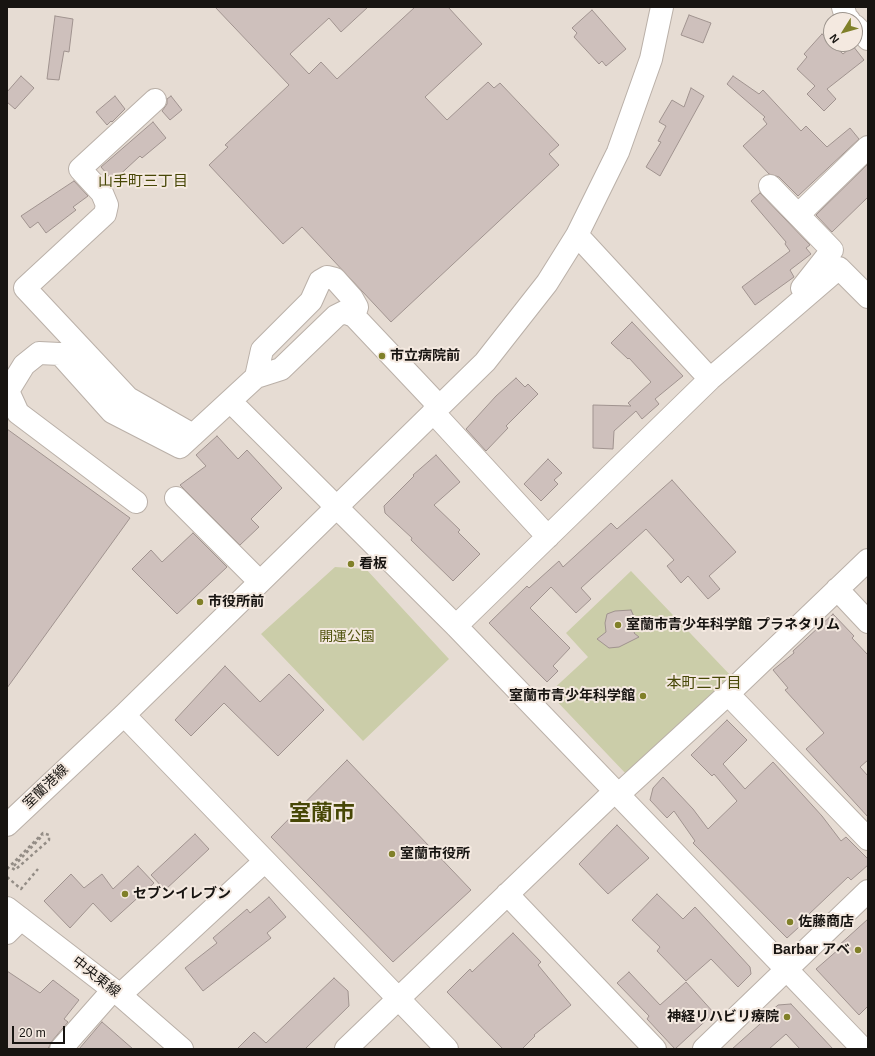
<!DOCTYPE html>
<meta charset="utf-8">
<style>
body{margin:0}
#map{position:relative;width:875px;height:1056px;overflow:hidden;background:#e6dcd3;font-family:Helvetica,sans-serif}
canvas{display:block}
.frame{position:absolute;inset:0;border:8px solid #171411;pointer-events:none}
.north{position:absolute;left:823px;top:12px;width:40px;height:40px;box-sizing:border-box;background:#f4e9e0;border:1px solid #9c948d;border-radius:50%;rotate:233deg;font-size:11px;font-weight:700;line-height:16px;text-align:center;color:#171411}
.north::after{content:'';display:block;margin:auto;width:14px;height:18px;background:#808029;clip-path:polygon(50% 0,100% 100%,50% 72%,0 100%)}
.scale{position:absolute;left:12px;top:1026px;width:53px;height:18px;box-sizing:border-box;border:2px solid #171411;border-top:0;padding-left:5px;font-size:12px;line-height:14px;white-space:nowrap;color:#171411;-webkit-text-stroke:3px #f4e9e0;paint-order:stroke}
</style>
<div id="map">
<canvas width="875" height="1056"></canvas>
<div class="frame"></div>
<div class="north">N</div>
<div class="scale">20 m</div>
</div>
<script>
const c = document.querySelector('canvas').getContext('2d');
c.lineJoin = 'round';
function fill(path, color) { c.fillStyle = color; c.fill(path, 'evenodd'); }
const toPath = rows => new Path2D(rows.map(r => 'M' + r).join(''));
function trace(path, color, width, dash) { c.strokeStyle = color; c.lineWidth = width; c.lineCap = dash ? 'butt' : 'round'; c.setLineDash(dash || []); c.stroke(path); }
function drawText(font, color, halo, rows, align = 'center') {
  c.font = font + ' Helvetica,"Noto Sans JP",sans-serif'; c.lineWidth = 4; c.setLineDash([]); c.textBaseline = 'middle'; c.strokeStyle = halo; c.fillStyle = color; for (const [text, x, y, turn = 0] of rows) {
    c.save(); c.translate(x, y); c.rotate((+turn || 0) * Math.PI / 180); c.textAlign = isNaN(turn) ? turn : align; if (halo) c.strokeText(text, 0, 0); c.fillText(text, 0, 0); c.restore();
  }
}
const green = toPath([
 [335,567,366,569,449,659,363,741,261,634],
 [631,571,732,677,628,776,549,693,588,657,566,633]
]);
const building = toPath([
 [215,7,368,7,341,32,329,18,290,54,309,74,321,62,337,79,415,7,448,7,482,44,425,97,447,120,488,82,494,88,500,83,559,145,549,154,559,165,391,322,302,227,283,244,209,165,228,147,225,145,289,85,215,7],
 [592,10,626,49,606,66,602,61,599,64,574,37,577,33,572,28,592,10],
 [689,15,711,23,703,43,681,35,689,15],
 [55,16,73,19,69,52,64,51,59,80,47,79,55,16],
 [822,34,843,54,853,46,864,60,827,89,836,99,824,111,807,94,815,86,797,69,807,57,804,54,822,34],
 [21,76,34,88,15,109,7,102,7,92,21,76],
 [733,76,759,94,763,90,801,131,806,126,827,147,850,128,859,139,798,196,779,177,769,174,743,146,767,124,763,119,765,117,727,84,733,76],
 [691,88,704,96,660,176,646,167,661,142,658,141,666,126,659,122,672,100,684,107,691,88],
 [115,96,125,109,112,122,111,121,107,125,96,112,115,96],
 [171,96,182,110,170,120,162,111,167,104,167,99,171,96],
 [153,122,166,138,142,158,140,156,113,181,101,167,153,122],
 [868,164,868,197,832,232,816,215,868,164],
 [74,181,88,196,73,207,76,210,46,233,38,222,30,228,21,216,74,181],
 [760,193,810,245,806,248,811,254,790,270,794,277,755,305,742,287,790,251,785,244,786,242,751,201,760,193],
 [632,322,683,376,655,399,659,404,642,419,636,411,614,431,613,449,593,448,593,405,631,406,628,403,651,382,629,358,628,359,611,343,632,322],
 [516,378,525,387,528,384,538,394,506,426,508,428,486,451,466,429,496,396,516,378],
 [7,429,130,518,7,688,7,429],
 [217,436,238,459,247,450,282,488,251,519,259,527,240,545,180,485,206,466,196,455,217,436],
 [436,455,460,482,434,505,460,530,458,532,480,554,453,581,411,540,412,538,385,513,384,506,414,476,413,475,436,455],
 [548,459,562,473,554,480,558,484,541,501,524,484,548,459],
 [672,480,736,552,709,576,720,589,708,599,688,576,681,583,667,566,674,560,646,529,581,588,591,599,576,613,551,587,530,608,570,648,553,666,558,671,547,682,489,623,527,586,529,588,559,561,563,567,611,523,617,529,672,480],
 [193,533,227,567,177,614,132,569,151,550,162,562,193,533],
 [631,610,636,621,637,627,634,633,639,637,619,647,609,648,597,639,606,632,605,623,607,614,615,611,631,610],
 [833,614,854,636,852,638,868,655,868,760,860,767,868,776,868,817,806,749,824,733,785,690,788,688,773,670,794,653,793,651,833,614],
 [225,666,260,702,289,674,324,710,278,756,224,703,191,736,175,720,225,666],
 [727,720,747,740,723,764,745,789,773,762,822,816,841,841,846,837,868,859,868,865,851,880,848,877,808,915,810,917,787,938,693,843,695,841,674,811,667,818,650,800,653,788,663,777,693,809,708,829,737,801,714,774,712,776,691,755,727,720],
 [347,760,471,890,393,962,271,837,347,760],
 [617,825,649,858,608,894,579,864,617,825],
 [195,834,209,849,165,890,151,875,195,834],
 [138,866,154,883,111,922,93,903,70,928,44,901,71,874,84,888,102,874,113,889,138,866],
 [657,894,683,919,695,907,750,967,751,974,738,987,711,959,686,981,657,951,660,947,632,920,657,894],
 [269,897,286,917,267,933,271,938,203,991,185,968,217,943,213,938,247,909,250,913,269,897],
 [868,919,868,1006,859,1015,816,969,839,949,837,947,868,919],
 [513,933,541,962,538,965,571,1005,534,1035,535,1036,522,1049,503,1049,447,992,470,969,472,972,513,933],
 [7,971,40,993,53,980,79,1000,64,1019,68,1022,52,1041,48,1049,7,1049,7,971],
 [629,972,660,1005,686,982,714,1013,675,1049,647,1019,649,1016,617,983,629,972],
 [334,978,348,991,349,1006,305,1049,237,1049,254,1032,266,1043,334,978],
 [791,1004,833,1049,800,1049,786,1034,769,1049,732,1049,769,1016,768,1014,778,1005,791,1004],
 [102,1022,133,1049,79,1049,102,1022]
]);
const path = toPath([
 [7,869,43,833,49,835,49,840,15,870,12,868,43,835],
 [7,877,21,889,38,869]
]);
const minor = toPath([
 [843,7,846,17,849,20],
 [855,26,868,39],
 [155,100,80,169,102,193,107,205,105,214,25,288,128,398,193,435],
 [770,186,832,250,802,288],
 [798,215,868,147],
 [577,235,710,379],
 [256,377,262,350,311,301,320,281,327,277,335,279,352,298,357,307,354,316],
 [231,402,456,626,863,1049],
 [433,412,548,537],
 [176,498,260,582],
 [136,502,18,413,8,391,24,365,39,353,60,354,112,412,180,447,256,377,281,369,336,316,344,312,354,316,439,406],
 [837,589,868,622],
 [456,626,710,379,839,268,868,297],
 [728,694,868,839],
 [124,715,447,1049],
 [619,794,728,694,868,560],
 [7,825,124,715,485,362,547,283,577,235,618,152,651,59,662,7],
 [507,894,655,1049],
 [7,933,21,919],
 [120,995,265,861],
 [61,1049,113,990],
 [346,1049,615,791]
]);
const major = toPath([
 [7,908,120,995,182,1049],
 [704,1049,868,891]
]);
const markers = [
 [382,356,4,"#808029"],
 [351,564,4,"#808029"],
 [200,602,4,"#808029"],
 [618,625,4,"#808029"],
 [643,696,4,"#808029"],
 [392,854,4,"#808029"],
 [125,894,4,"#808029"],
 [790,922,4,"#808029"],
 [858,950,4,"#808029"],
 [787,1017,4,"#808029"]
];
const poiNames = [
 ["市立病院前",390,356],
 ["看板",359,564],
 ["市役所前",208,602],
 ["室蘭市青少年科学館 プラネタリム",626,625],
 ["室蘭市青少年科学館",635,696,"right"],
 ["室蘭市役所",400,854],
 ["セブンイレブン",133,894],
 ["佐藤商店",798,922],
 ["Barbar アベ",850,950,"right"],
 ["神経リハビリ療院",779,1017,"right"]
];
const parkNames = [
 ["開運公園",347,637]
];
const streetNames = [
 ["室蘭港線",46,787,-44],
 ["中央東線",96,977,38]
];
const neighbourhoodNames = [
 ["山手町三丁目",143,182],
 ["本町二丁目",704,684]
];
const townNames = [
 ["室蘭市",322,814]
];
fill(green, '#cbcda9');
fill(building, '#cec0bc');
trace(building, '#a0938f', 1);
trace(minor, '#bab0a8', 24);
trace(major, '#bab0a8', 24);
trace(path, '#948d86', 2.5, [3, 3]);
trace(minor, '#fff', 22);
trace(major, '#fff', 22);
for (const [x, y, r, color] of markers) { const dot = new Path2D(); dot.arc(x, y, r, 0, 2 * Math.PI); c.fillStyle = color; c.fill(dot); trace(dot, '#f4e9e0', 1.5); }
drawText('bold 14px', '#171411', '#f4e9e0', poiNames, 'left');
drawText('14px', '#535510', '#f4e9e0', parkNames);
drawText('14px', '#171411', '#f4e9e0', streetNames);
drawText('15px', '#474706', '#f4e9e0', neighbourhoodNames);
drawText('bold 22px', '#474706', '#f4e9e0', townNames);
</script>
